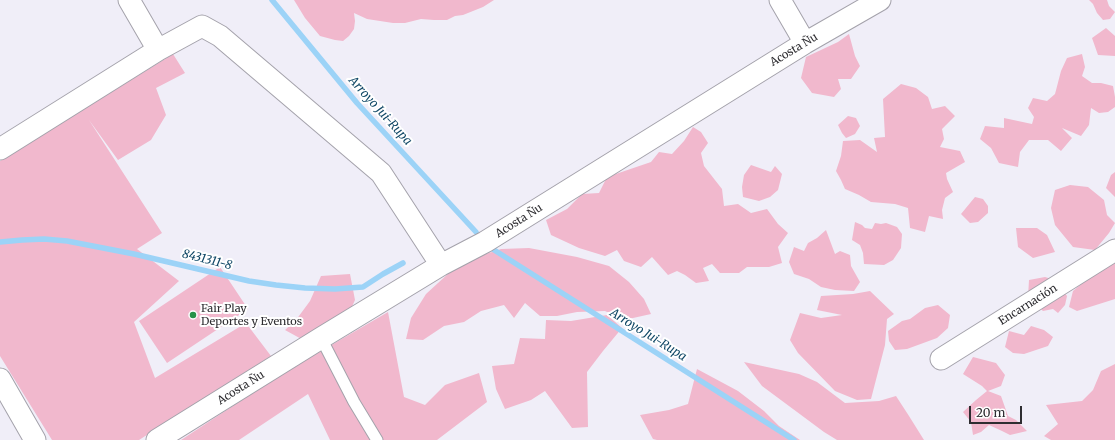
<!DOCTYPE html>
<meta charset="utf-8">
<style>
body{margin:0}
#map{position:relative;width:1115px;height:440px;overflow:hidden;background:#f0eef8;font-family:Merriweather,serif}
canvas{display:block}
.scale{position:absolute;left:969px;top:406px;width:53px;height:18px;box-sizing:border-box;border:2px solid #2e2d31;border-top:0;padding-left:5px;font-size:12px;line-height:14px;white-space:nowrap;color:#2e2d31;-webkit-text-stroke:3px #fff;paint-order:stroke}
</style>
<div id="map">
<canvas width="1115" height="440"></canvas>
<div class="scale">20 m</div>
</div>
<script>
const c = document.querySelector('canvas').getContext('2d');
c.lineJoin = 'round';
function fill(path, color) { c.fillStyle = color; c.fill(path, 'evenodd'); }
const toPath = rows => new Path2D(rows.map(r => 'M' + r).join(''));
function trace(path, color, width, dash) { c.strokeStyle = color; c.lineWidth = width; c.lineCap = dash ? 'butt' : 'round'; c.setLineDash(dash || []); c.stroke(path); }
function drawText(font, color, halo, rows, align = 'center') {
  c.font = font + ' Merriweather,serif'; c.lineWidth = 4; c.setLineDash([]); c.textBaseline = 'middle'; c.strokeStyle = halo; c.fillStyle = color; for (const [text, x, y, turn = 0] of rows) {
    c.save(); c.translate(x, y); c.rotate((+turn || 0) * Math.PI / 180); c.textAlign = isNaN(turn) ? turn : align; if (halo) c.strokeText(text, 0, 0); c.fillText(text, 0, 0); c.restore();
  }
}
const green = toPath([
 [294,0,494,0,483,7,463,15,455,16,447,20,434,20,421,19,405,23,393,23,367,19,354,13,355,21,354,29,349,36,343,41,335,40,320,36,305,18],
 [1089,0,1107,0,1109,6,1115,12,1110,19,1103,20,1097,13,1093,4],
 [1106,28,1115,36,1115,56,1098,55,1092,38],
 [849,34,855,56,860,66,851,79,838,79,841,89,834,97,812,93,801,78,806,57,838,42],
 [173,54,185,73,156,88,166,115,151,140,118,160,89,120,162,233,137,249,179,281,134,322,155,378,246,323,271,356,139,440,52,440,0,356,0,161],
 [1082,54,1085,67,1082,76,1092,83,1101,83,1113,86,1115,97,1115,107,1108,112,1099,113,1091,108,1089,125,1081,136,1062,128,1072,138,1061,151,1048,140,1029,140,1020,152,1018,167,999,163,991,148,980,139,985,126,1004,128,1004,118,1032,124,1034,117,1028,108,1033,98,1047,101,1055,94,1061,71,1067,58],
 [901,84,916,88,928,97,932,109,945,106,955,116,942,129,944,139,940,147,960,151,965,162,946,173,947,179,953,192,945,198,942,210,943,219,929,216,925,232,910,228,908,208,895,204,871,202,859,195,845,189,841,180,836,171,841,156,843,141,860,140,877,152,874,138,885,137,883,99],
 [848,116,856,118,860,126,855,134,846,138,842,133,838,125],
 [693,127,701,132,708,143,701,153,704,166,722,189,724,206,738,204,751,213,767,209,778,224,788,233,778,247,782,263,769,267,747,267,739,273,720,273,712,264,703,268,709,281,696,283,685,275,677,271,668,275,652,257,641,267,624,261,617,250,605,256,579,248,551,235,546,220,567,209,582,194,599,193,607,177,651,162,659,152,672,154,684,141],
 [751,165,771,172,775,166,782,174,778,190,770,197,759,201,743,197,742,187,744,175],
 [1115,172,1115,197,1106,188,1111,175],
 [1070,185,1088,187,1104,200,1107,215,1115,223,1109,233,1095,250,1073,247,1055,225,1051,208,1055,190],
 [975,197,983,199,988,206,988,213,978,222,970,223,961,214],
 [855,222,862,225,865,228,872,229,875,223,881,224,886,223,897,227,902,234,901,248,893,260,884,265,864,264,863,253,860,245,852,240],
 [1016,228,1037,228,1047,235,1055,252,1033,258,1018,247],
 [826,230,835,254,840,251,850,255,851,266,860,282,854,291,835,290,821,287,809,279,794,274,789,262,794,247,804,251,808,243,817,238],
 [529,248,577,257,609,266,629,282,644,299,651,314,624,320,605,311,577,312,557,316,540,316,525,303,514,318,504,305,481,311,464,322,444,326,423,340,406,339,411,318,426,294,450,272,474,258,501,249],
 [1115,255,1115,299,1077,311,1069,307,1073,291],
 [220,267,248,309,167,363,139,321],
 [350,274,355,300,350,311,305,341,285,330,296,320,310,301,321,276],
 [1045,277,1055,280,1067,296,1065,305,1058,313,1053,309,1043,311,1028,297,1029,280],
 [870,291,894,314,887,319,885,345,871,399,857,400,835,391,798,353,790,340,800,313,821,318,842,315,817,310,821,296,853,294],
 [938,305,950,315,948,328,937,338,907,349,895,350,889,341,888,331,902,321,910,319,925,308],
 [388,312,404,397,425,405,445,385,479,373,487,402,437,440,330,440,308,394,239,440,181,440,280,375],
 [607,315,622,328,603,351,587,372,588,427,572,428,545,391,531,400,505,409,496,389,492,366,514,364,520,338,545,339,546,320,571,321],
 [1031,326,1044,330,1053,337,1048,346,1024,354,1013,353,1005,347,1009,331,1024,335],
 [973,357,996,363,1005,375,1001,386,988,391,1001,396,1008,416,1016,420,1027,431,1010,435,1002,431,989,425,981,432,973,435,971,422,963,412,976,400,987,391,982,386,963,374],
 [744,362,799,374,817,382,845,403,879,401,896,396,909,416,924,440,837,440,824,432,762,386],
 [1115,364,1115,440,1051,440,1044,436,1058,424,1046,405,1082,401,1093,390,1101,371],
 [697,369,738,391,764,411,779,426,800,440,657,440,653,439,640,415,669,410,688,404]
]);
const stream = toPath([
 [272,0,357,103,476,232],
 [0,242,22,240,44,239,67,241,134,254,249,281,276,285,305,288,335,289,363,287,383,274,403,263],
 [491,248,794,440]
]);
const service = toPath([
 [321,338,354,402,377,440]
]);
const minor = toPath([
 [129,0,158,50,202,26,220,36,381,173,441,265],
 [780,0,805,43],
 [0,149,158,50],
 [941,359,1115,250],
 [0,379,35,440],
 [157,440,321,338,441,265,485,242,805,43,880,0]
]);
const markers = [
 [193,315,4,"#279249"]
];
const streetNames = [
 ["Acosta Ñu",794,50,-31],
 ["Acosta Ñu",519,221,-32],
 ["Encarnación",1028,305,-32],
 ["Acosta Ñu",241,388,-32]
];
const poiNames = [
 ["Fair Play",201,309],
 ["Deportes y Eventos",201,322]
];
const waterNames = [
 ["Arroyo Jui-Rupa",380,111,48],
 ["8431311-8",207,260,14],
 ["Arroyo Jui-Rupa",648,335,32]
];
fill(green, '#f1b8cd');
trace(stream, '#9cd3f7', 5.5);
trace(service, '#a4a2ab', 13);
trace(minor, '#a4a2ab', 23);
trace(service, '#fff', 11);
trace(minor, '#fff', 21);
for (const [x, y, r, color] of markers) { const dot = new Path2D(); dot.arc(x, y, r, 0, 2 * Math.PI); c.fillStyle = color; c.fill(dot); trace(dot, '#fff', 1.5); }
drawText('11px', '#2e2d31', '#fff', streetNames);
drawText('11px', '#2e2d31', '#fff', poiNames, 'left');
drawText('italic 12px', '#124967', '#fff', waterNames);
</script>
